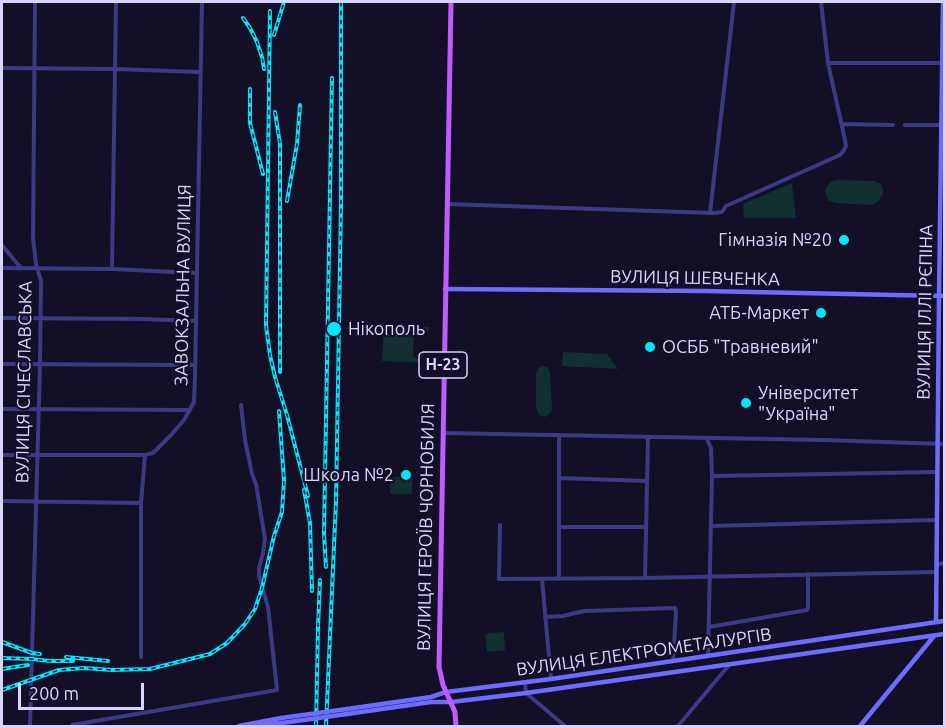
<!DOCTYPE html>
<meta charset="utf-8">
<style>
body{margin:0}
#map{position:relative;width:946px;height:728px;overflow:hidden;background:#130f26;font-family:Ubuntu,sans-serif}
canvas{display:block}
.frame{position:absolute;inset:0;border:3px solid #d9d4ff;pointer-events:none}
.scale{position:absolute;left:18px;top:683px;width:126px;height:27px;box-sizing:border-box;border:3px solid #d9d4ff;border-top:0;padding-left:8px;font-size:18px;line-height:21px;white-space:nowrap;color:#d9d4ff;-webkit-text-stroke:4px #130f26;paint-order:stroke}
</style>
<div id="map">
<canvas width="946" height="728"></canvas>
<div class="frame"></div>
<div class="scale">200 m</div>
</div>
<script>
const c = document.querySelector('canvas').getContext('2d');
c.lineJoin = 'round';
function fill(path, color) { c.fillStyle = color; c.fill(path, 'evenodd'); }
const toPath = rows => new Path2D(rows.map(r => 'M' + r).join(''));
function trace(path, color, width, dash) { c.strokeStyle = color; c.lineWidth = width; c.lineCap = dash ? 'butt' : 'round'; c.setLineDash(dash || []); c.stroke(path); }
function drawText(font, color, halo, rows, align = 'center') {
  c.font = font + ' Ubuntu,sans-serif'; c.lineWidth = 4.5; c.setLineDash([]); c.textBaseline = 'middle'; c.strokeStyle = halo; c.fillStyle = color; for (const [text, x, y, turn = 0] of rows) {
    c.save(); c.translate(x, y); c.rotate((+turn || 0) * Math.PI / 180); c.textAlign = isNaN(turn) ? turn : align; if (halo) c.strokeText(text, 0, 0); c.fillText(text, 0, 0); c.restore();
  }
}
const green = toPath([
 [837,180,875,181,881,184,883,190,883,194,878,202,873,205,835,203,828,200,825,191,830,182],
 [792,183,796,218,744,218,743,204],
 [384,327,430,327,427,332,414,335,413,357,428,363,382,361],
 [563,352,607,354,618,369,562,366],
 [542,366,547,367,550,371,552,407,551,413,545,417,539,415,536,407,536,373,538,369],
 [390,477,412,477,412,494,390,494],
 [504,632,505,650,487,652,485,634]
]);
const street = toPath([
 [828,63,944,63],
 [2,68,115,69,200,72],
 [842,124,893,125],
 [905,125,941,125],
 [447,204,713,213,722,212,726,206,840,155,844,150,846,146,845,140,828,63,821,2],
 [710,213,734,2],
 [2,245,20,267],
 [2,268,112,269,197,273],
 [112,269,116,2],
 [2,318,144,319,196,321],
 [2,364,195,365],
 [2,409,190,410],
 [443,433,823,440,944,444],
 [707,439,711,448,712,476,708,656],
 [2,455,145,455],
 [712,476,937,472],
 [559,478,647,481],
 [2,501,141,503],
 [500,525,499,579,645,578,935,572],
 [711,526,936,520],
 [559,527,646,527],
 [936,565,944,563],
 [559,578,559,435],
 [645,578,648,437],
 [542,579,551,679],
 [545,617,563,616,584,611,675,608,676,612,673,661],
 [709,627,807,610,808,607,808,574],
 [141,657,141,503,145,455,153,453,171,435,184,420,194,402,195,376,202,2],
 [525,683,526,693,565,726],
 [30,726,40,364,41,281,36,264,33,238,35,2],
 [72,726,72,725,277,690,268,607,259,576,259,568,263,553,265,539,256,484,252,474,245,440,241,405],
 [678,726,729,665]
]);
const secondary = toPath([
 [445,289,704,291,944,296],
 [936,622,939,296,943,2],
 [347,709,431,697,446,692,551,679,944,621],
 [347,714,431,702,451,702,526,693,944,634],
 [260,725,282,723],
 [239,726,281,718],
 [860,726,934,636]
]);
const primary = toPath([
 [451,2,439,667,443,685,455,712,456,726]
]);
const rail = toPath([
 [270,11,266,325,270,355,275,377,287,415,308,496],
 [243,18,250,28,257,42,262,57,264,69],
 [274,35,284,2],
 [250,89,250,123,263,174],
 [275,112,280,144,280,372],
 [287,201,297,144,300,105],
 [304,490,310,523,312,591],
 [326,567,324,533,332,78],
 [2,642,32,653,40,654],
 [66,657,108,661],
 [2,658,32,659,50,661,73,661],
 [2,669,28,665],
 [2,690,59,670,84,668,112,670,150,669,210,654,227,643,245,624,255,609,262,588,274,536,282,512,284,480,279,411],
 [316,726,318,627,320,580],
 [326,726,336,501,341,205,341,2]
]);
const secondaryBridge = toPath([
 [281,718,347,709],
 [282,723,347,714]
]);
const markers = [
 [844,240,6,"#00e5ff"],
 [821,313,6,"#00e5ff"],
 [334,329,8,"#00e5ff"],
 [650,347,6,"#00e5ff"],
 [746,403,6,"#00e5ff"],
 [406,475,6,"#00e5ff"]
];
const shields = [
 [443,365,48]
];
const shieldNames = [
 ["Н-23",443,365]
];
const poiNames = [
 ["Гімназія №20",832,240],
 ["АТБ-Маркет",809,313],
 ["Нікополь",348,329,"left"],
 ["ОСББ \"Травневий\"",662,347,"left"],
 ["Університет",758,393,"left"],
 ["\"Україна\"",758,414,"left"],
 ["Школа №2",394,475]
];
const streetNames = [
 ["ВУЛИЦЯ ШЕВЧЕНКА",695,278,1],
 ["ЗАВОКЗАЛЬНА ВУЛИЦЯ",183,285,-89],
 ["ВУЛИЦЯ ІЛЛІ РЄПІНА",925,312,-89],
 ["ВУЛИЦЯ СІЧЕСЛАВСЬКА",24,382,-89],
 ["ВУЛИЦЯ ГЕРОЇВ ЧОРНОБИЛЯ",426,527,-89],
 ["ВУЛИЦЯ ЕЛЕКТРОМЕТАЛУРГІВ",644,652,-8]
];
fill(green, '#12302f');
trace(street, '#3d3a85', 4);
trace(secondary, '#6f6bff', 4.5);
trace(primary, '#c25bff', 5);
trace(rail, '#00e5ff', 4);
trace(rail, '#130f26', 1.5, [4.5]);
trace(secondaryBridge, '#6f6bff', 4.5);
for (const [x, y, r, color] of markers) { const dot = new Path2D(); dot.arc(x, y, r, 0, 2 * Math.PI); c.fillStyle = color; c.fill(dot); trace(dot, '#130f26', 2); }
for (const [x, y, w] of shields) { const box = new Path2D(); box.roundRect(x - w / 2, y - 13, w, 26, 4.5); c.fillStyle = '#130f26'; c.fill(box); trace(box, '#d9d4ff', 1.5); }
drawText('bold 16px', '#d9d4ff', null, shieldNames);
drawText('18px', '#d9d4ff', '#130f26', poiNames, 'right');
drawText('18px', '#d9d4ff', '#130f26', streetNames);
</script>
